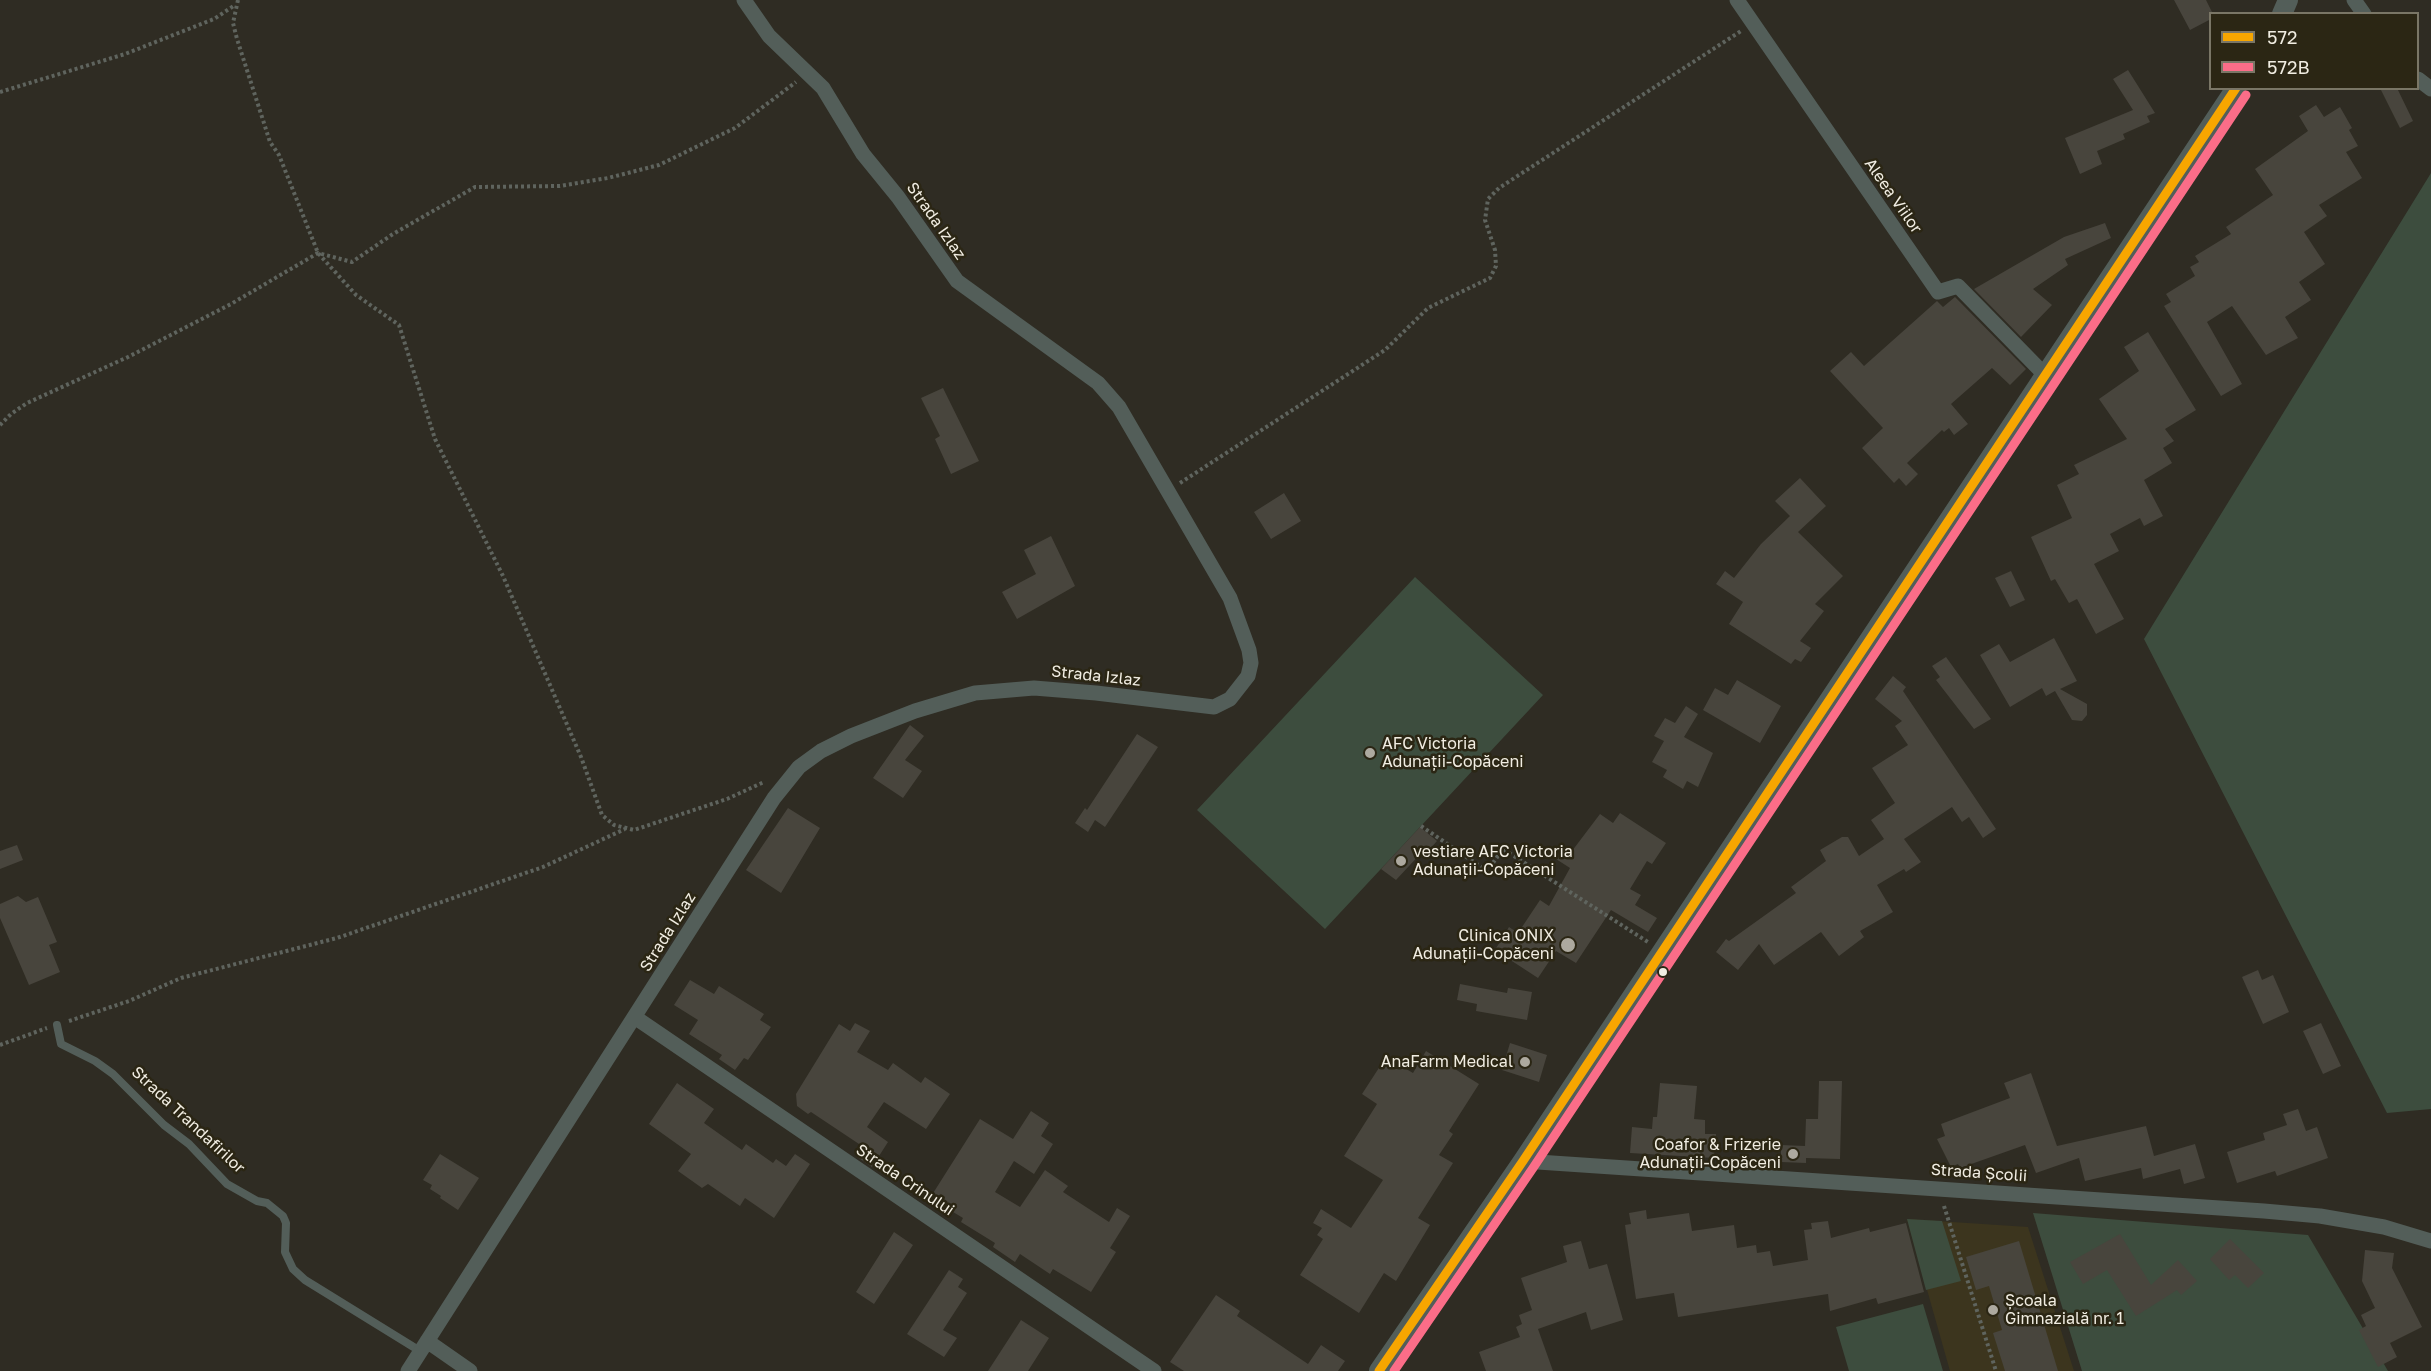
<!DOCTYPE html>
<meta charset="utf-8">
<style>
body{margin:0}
#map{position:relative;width:2431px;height:1371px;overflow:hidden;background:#2f2c23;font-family:"Golos Text",sans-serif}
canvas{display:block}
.legend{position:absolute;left:2209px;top:12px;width:210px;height:78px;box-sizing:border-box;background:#2b2614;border:2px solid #7a7666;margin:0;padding:8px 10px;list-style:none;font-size:18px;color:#f1ede2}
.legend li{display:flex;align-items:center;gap:12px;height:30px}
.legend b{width:30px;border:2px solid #7a7666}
</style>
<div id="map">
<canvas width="2431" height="1371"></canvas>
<ul class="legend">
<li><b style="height:8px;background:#f7a600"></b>572</li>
<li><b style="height:8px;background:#fb6d88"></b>572B</li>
</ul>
</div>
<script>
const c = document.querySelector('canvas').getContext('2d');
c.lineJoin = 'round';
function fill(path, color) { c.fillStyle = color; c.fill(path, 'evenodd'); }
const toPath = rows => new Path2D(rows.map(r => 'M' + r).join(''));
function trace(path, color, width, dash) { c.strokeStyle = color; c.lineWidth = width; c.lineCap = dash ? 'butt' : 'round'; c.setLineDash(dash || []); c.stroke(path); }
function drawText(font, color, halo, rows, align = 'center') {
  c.font = font + ' "Golos Text",sans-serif'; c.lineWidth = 5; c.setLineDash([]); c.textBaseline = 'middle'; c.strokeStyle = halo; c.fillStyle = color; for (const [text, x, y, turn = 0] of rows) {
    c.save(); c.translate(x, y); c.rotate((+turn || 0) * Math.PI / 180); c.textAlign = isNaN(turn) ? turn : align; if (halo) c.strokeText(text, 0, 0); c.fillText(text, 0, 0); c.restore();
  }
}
const built = toPath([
 [1907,1219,2028,1227,2074,1371,1950,1371]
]);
const green = toPath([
 [2431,173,2431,1109,2387,1113,2144,639],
 [1415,577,1543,695,1325,929,1197,810],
 [2033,1213,2308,1235,2388,1371,2082,1371],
 [1907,1219,1942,1221,1961,1281,1926,1290],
 [1923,1304,1943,1371,1849,1371,1836,1327]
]);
const building = toPath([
 [2174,0,2206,0,2213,14,2211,14,2211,19,2190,30],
 [2128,70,2155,113,2147,116,2150,122,2123,134,2125,139,2097,151,2102,164,2080,174,2065,138,2133,110,2113,79],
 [2380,88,2397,88,2413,121,2400,128],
 [2316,105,2324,117,2340,107,2352,128,2349,130,2358,146,2346,152,2362,178,2319,205,2327,216,2304,232,2325,264,2299,282,2311,300,2285,317,2298,338,2266,355,2232,306,2207,322,2242,384,2221,396,2164,306,2171,302,2166,294,2195,276,2190,267,2199,262,2195,256,2231,234,2226,227,2273,195,2255,169,2308,131,2299,116],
 [2105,223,2111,238,2065,259,2068,265,2033,289,2052,305,2021,337,1974,289,2064,237],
 [1955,297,2026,369,2010,385,1992,368,1951,404,1968,424,1954,435,1949,428,1944,432,1942,430,1907,463,1918,474,1906,486,1899,478,1894,483,1862,448,1883,428,1830,371,1851,352,1864,366,1937,301,1943,307],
 [2148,332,2196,410,2165,429,2174,441,2163,448,2172,463,2144,480,2163,516,2144,526,2140,518,2110,534,2119,551,2094,564,2124,619,2096,634,2077,599,2069,603,2055,579,2051,581,2031,537,2072,518,2057,485,2079,474,2074,465,2127,439,2099,399,2139,371,2124,347],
 [943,388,979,461,951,474,935,439,940,436,921,398],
 [1800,478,1826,506,1798,532,1843,576,1815,604,1824,611,1800,641,1811,648,1801,662,1795,659,1791,664,1729,624,1743,602,1716,584,1725,571,1734,578,1761,544,1790,516,1775,501],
 [1284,493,1301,521,1271,539,1254,512],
 [1051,536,1075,586,1017,619,1002,592,1036,574,1024,550],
 [2011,571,2025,600,2010,607,1995,578],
 [2054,638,2077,681,2060,689,2087,704,2087,715,2082,721,2072,720,2055,691,2046,696,2042,688,2010,707,1980,655,1999,644,2010,662],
 [1946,657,1991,719,1974,729,1936,680,1940,677,1932,666],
 [1893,676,1906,687,1903,691,1996,829,1983,838,1969,817,1962,822,1952,807,1904,839,1921,862,1906,872,1904,869,1877,885,1893,912,1860,931,1864,937,1839,956,1821,932,1774,965,1759,944,1738,970,1716,952,1726,939,1729,941,1796,893,1791,887,1826,861,1820,850,1842,837,1848,837,1859,856,1884,839,1871,820,1895,803,1872,768,1908,745,1895,726,1902,721,1875,699],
 [1737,680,1781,706,1760,743,1703,710,1715,688,1728,695],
 [1686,706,1698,714,1684,737,1713,753,1698,787,1687,781,1683,789,1663,777,1667,770,1652,762,1664,741,1654,736,1665,718,1675,723],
 [910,725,924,736,905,760,922,771,903,798,873,778],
 [1137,734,1158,747,1105,827,1095,820,1088,832,1075,823,1085,808,1087,810],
 [788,808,820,828,781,893,746,870],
 [1620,813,1666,843,1652,864,1647,861,1630,889,1641,895,1635,905,1657,918,1648,932,1611,910,1576,963,1556,951,1538,978,1495,950,1509,927,1518,933,1540,900,1549,906,1570,868,1556,859,1563,846,1572,851,1600,814,1613,823],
 [1420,827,1437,841,1426,853,1423,851,1396,880,1381,869],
 [17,845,23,860,0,869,0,851],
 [18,896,26,902,38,897,57,942,49,945,60,972,29,985,0,918,0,904],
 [2258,970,2262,980,2273,975,2289,1012,2263,1024,2242,977],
 [690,980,714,994,719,986,764,1014,760,1020,771,1027,748,1060,744,1058,735,1070,719,1059,722,1055,689,1034,698,1020,674,1005],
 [1460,984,1507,993,1508,988,1532,992,1527,1020,1476,1011,1477,1004,1457,1000],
 [855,1023,870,1031,857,1052,888,1070,893,1063,921,1083,925,1077,950,1094,926,1129,884,1102,867,1127,888,1142,872,1167,856,1156,862,1146,811,1112,808,1114,797,1106,796,1094,839,1024,850,1031],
 [2321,1023,2341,1066,2323,1074,2303,1031],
 [1510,1043,1547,1055,1539,1082,1502,1070],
 [1426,1051,1479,1084,1449,1131,1453,1134,1439,1155,1453,1163,1418,1218,1430,1225,1396,1281,1384,1273,1359,1313,1300,1275,1323,1239,1317,1235,1322,1228,1313,1223,1321,1209,1351,1228,1383,1180,1344,1156,1377,1104,1362,1094,1386,1057,1413,1073],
 [2031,1073,2057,1146,2146,1126,2154,1156,2195,1144,2205,1178,2184,1184,2180,1169,2143,1179,2141,1168,2085,1181,2079,1158,2036,1173,2025,1145,1960,1168,1958,1164,1951,1167,1937,1139,1945,1136,1941,1124,2010,1098,2004,1083],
 [1819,1081,1842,1081,1840,1159,1806,1158,1806,1163,1781,1162,1781,1145,1805,1146,1806,1119,1818,1119],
 [677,1083,714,1109,704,1123,742,1150,746,1144,773,1163,776,1159,786,1166,795,1154,810,1164,774,1218,745,1198,740,1206,708,1184,702,1188,678,1171,691,1154,649,1124],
 [1660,1083,1697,1086,1694,1119,1705,1120,1705,1134,1716,1134,1714,1158,1630,1153,1632,1127,1652,1129,1653,1117,1657,1117],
 [2298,1109,2306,1131,2317,1127,2328,1158,2277,1176,2275,1171,2237,1183,2227,1152,2265,1140,2263,1133,2287,1125,2283,1114],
 [1031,1111,1049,1123,1041,1136,1053,1144,1034,1174,1014,1161,995,1192,1020,1207,1045,1170,1068,1186,1063,1192,1109,1222,1117,1208,1130,1216,1110,1248,1116,1252,1091,1292,1053,1269,1050,1274,1020,1254,1015,1262,993,1247,995,1243,961,1222,963,1218,930,1198,980,1119,1013,1139],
 [440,1154,479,1178,458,1210,440,1198,441,1196,430,1189,432,1185,423,1180],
 [1646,1210,1647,1219,1689,1213,1692,1231,1734,1225,1737,1248,1756,1245,1757,1253,1770,1251,1773,1266,1808,1260,1804,1230,1812,1229,1811,1223,1828,1221,1831,1238,1869,1228,1870,1232,1906,1223,1924,1292,1878,1304,1876,1298,1830,1311,1828,1294,1678,1317,1674,1293,1636,1299,1625,1225,1631,1224,1629,1213],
 [894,1232,913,1245,874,1304,856,1292],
 [2120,1234,2151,1285,2178,1260,2197,1281,2181,1295,2177,1290,2136,1316,2107,1270,2083,1284,2070,1262],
 [2230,1239,2264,1273,2248,1288,2235,1275,2229,1280,2210,1259],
 [1581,1241,1589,1269,1607,1264,1623,1320,1591,1330,1586,1312,1538,1329,1553,1371,1486,1371,1479,1352,1520,1337,1516,1327,1522,1324,1519,1315,1532,1310,1521,1278,1567,1262,1563,1246],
 [2019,1241,2058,1371,2005,1371,1993,1333,2002,1330,1989,1286,1976,1290,1966,1257],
 [2365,1250,2394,1253,2392,1268,2422,1327,2390,1343,2397,1357,2378,1367,2359,1330,2366,1326,2361,1315,2375,1308,2362,1281],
 [949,1270,963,1279,958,1287,967,1293,943,1330,957,1338,944,1357,907,1334],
 [1216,1295,1240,1311,1237,1316,1308,1364,1321,1345,1345,1361,1338,1371,1184,1371,1170,1362],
 [1021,1320,1049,1338,1028,1371,988,1371]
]);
const path = toPath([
 [238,0,233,23,237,39,270,142,279,155,318,253,356,295,399,325,435,439,503,576,581,757,602,815,614,825,634,830,727,799,764,782],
 [0,92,125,54,214,19,235,5],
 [0,425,11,414,27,403,128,357,231,304,318,253,352,262,393,234,475,187,560,186,608,178,659,165,735,128,796,82],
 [1180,483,1385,350,1428,308,1490,278,1496,266,1495,250,1485,220,1488,199,1499,188,1741,31],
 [1421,826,1487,871,1503,849,1648,942],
 [69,1021,129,1001,181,978,337,938,543,867,625,829],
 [0,1045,47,1028],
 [1944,1206,1996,1371]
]);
const service = toPath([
 [57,1025,61,1044,95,1061,113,1074,164,1125,189,1144,227,1184,257,1201,267,1203,283,1216,286,1223,285,1252,293,1269,305,1280,420,1351]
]);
const minor = toPath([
 [1737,0,1938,292,1958,286,2045,375],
 [2354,0,2364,14],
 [2418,79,2431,89],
 [636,1018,1154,1371],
 [1523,1161,2264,1211,2320,1216,2384,1227,2431,1241],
 [427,1341,470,1371],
 [408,1371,774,798,799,767,821,751,851,736,915,711,975,693,1034,688,1096,693,1214,707,1230,699,1248,676,1251,663,1249,650,1230,598,1119,407,1098,383,957,281,898,197,863,154,823,88,769,36,744,0]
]);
const tertiary = toPath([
 [2282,14,2288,0],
 [1379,1371,1523,1161,2236,88]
]);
const bus1 = toPath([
 [1379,1371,1523,1161,2236,88]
]);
const bus2 = toPath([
 [1394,1371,1533,1168,2246,95]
]);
const markers = [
 [1370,753,6,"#ada99f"],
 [1401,861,6,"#ada99f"],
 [1568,945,8,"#ada99f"],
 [1663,972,5,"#f1ede2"],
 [1525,1062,6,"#ada99f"],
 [1793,1154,6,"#ada99f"],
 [1993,1310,6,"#ada99f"]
];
const streetNames = [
 ["Aleea Viilor",1893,196,55],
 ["Strada Izlaz",936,221,55],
 ["Strada Izlaz",1096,676,6],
 ["Strada Izlaz",668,932,-58],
 ["Strada Trandafirilor",188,1120,43],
 ["Strada Școlii",1979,1173,4],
 ["Strada Crinului",905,1180,34]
];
const poiNames = [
 ["AFC Victoria",1382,744],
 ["Adunații-Copăceni",1382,762],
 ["vestiare AFC Victoria",1413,852],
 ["Adunații-Copăceni",1413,870],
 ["Clinica ONIX",1554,936,"right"],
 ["Adunații-Copăceni",1554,954,"right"],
 ["AnaFarm Medical",1513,1062,"right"],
 ["Coafor & Frizerie",1781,1145,"right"],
 ["Adunații-Copăceni",1781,1163,"right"],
 ["Școala",2005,1301],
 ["Gimnazială nr. 1",2005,1319]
];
fill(built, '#3c351e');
fill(green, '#3d4d3e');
fill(building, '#48453d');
trace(path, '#5f645e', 4, [3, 3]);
trace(service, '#535e59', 8);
trace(minor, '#535e59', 15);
trace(tertiary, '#535e59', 20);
trace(bus1, '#f7a600', 9);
trace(bus2, '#fb6d88', 9);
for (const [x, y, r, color] of markers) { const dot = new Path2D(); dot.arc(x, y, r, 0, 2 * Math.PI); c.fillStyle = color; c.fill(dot); trace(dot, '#2b2614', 2); }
drawText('16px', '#f1ede2', '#2b2614', streetNames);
drawText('16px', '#f1ede2', '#2b2614', poiNames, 'left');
</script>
